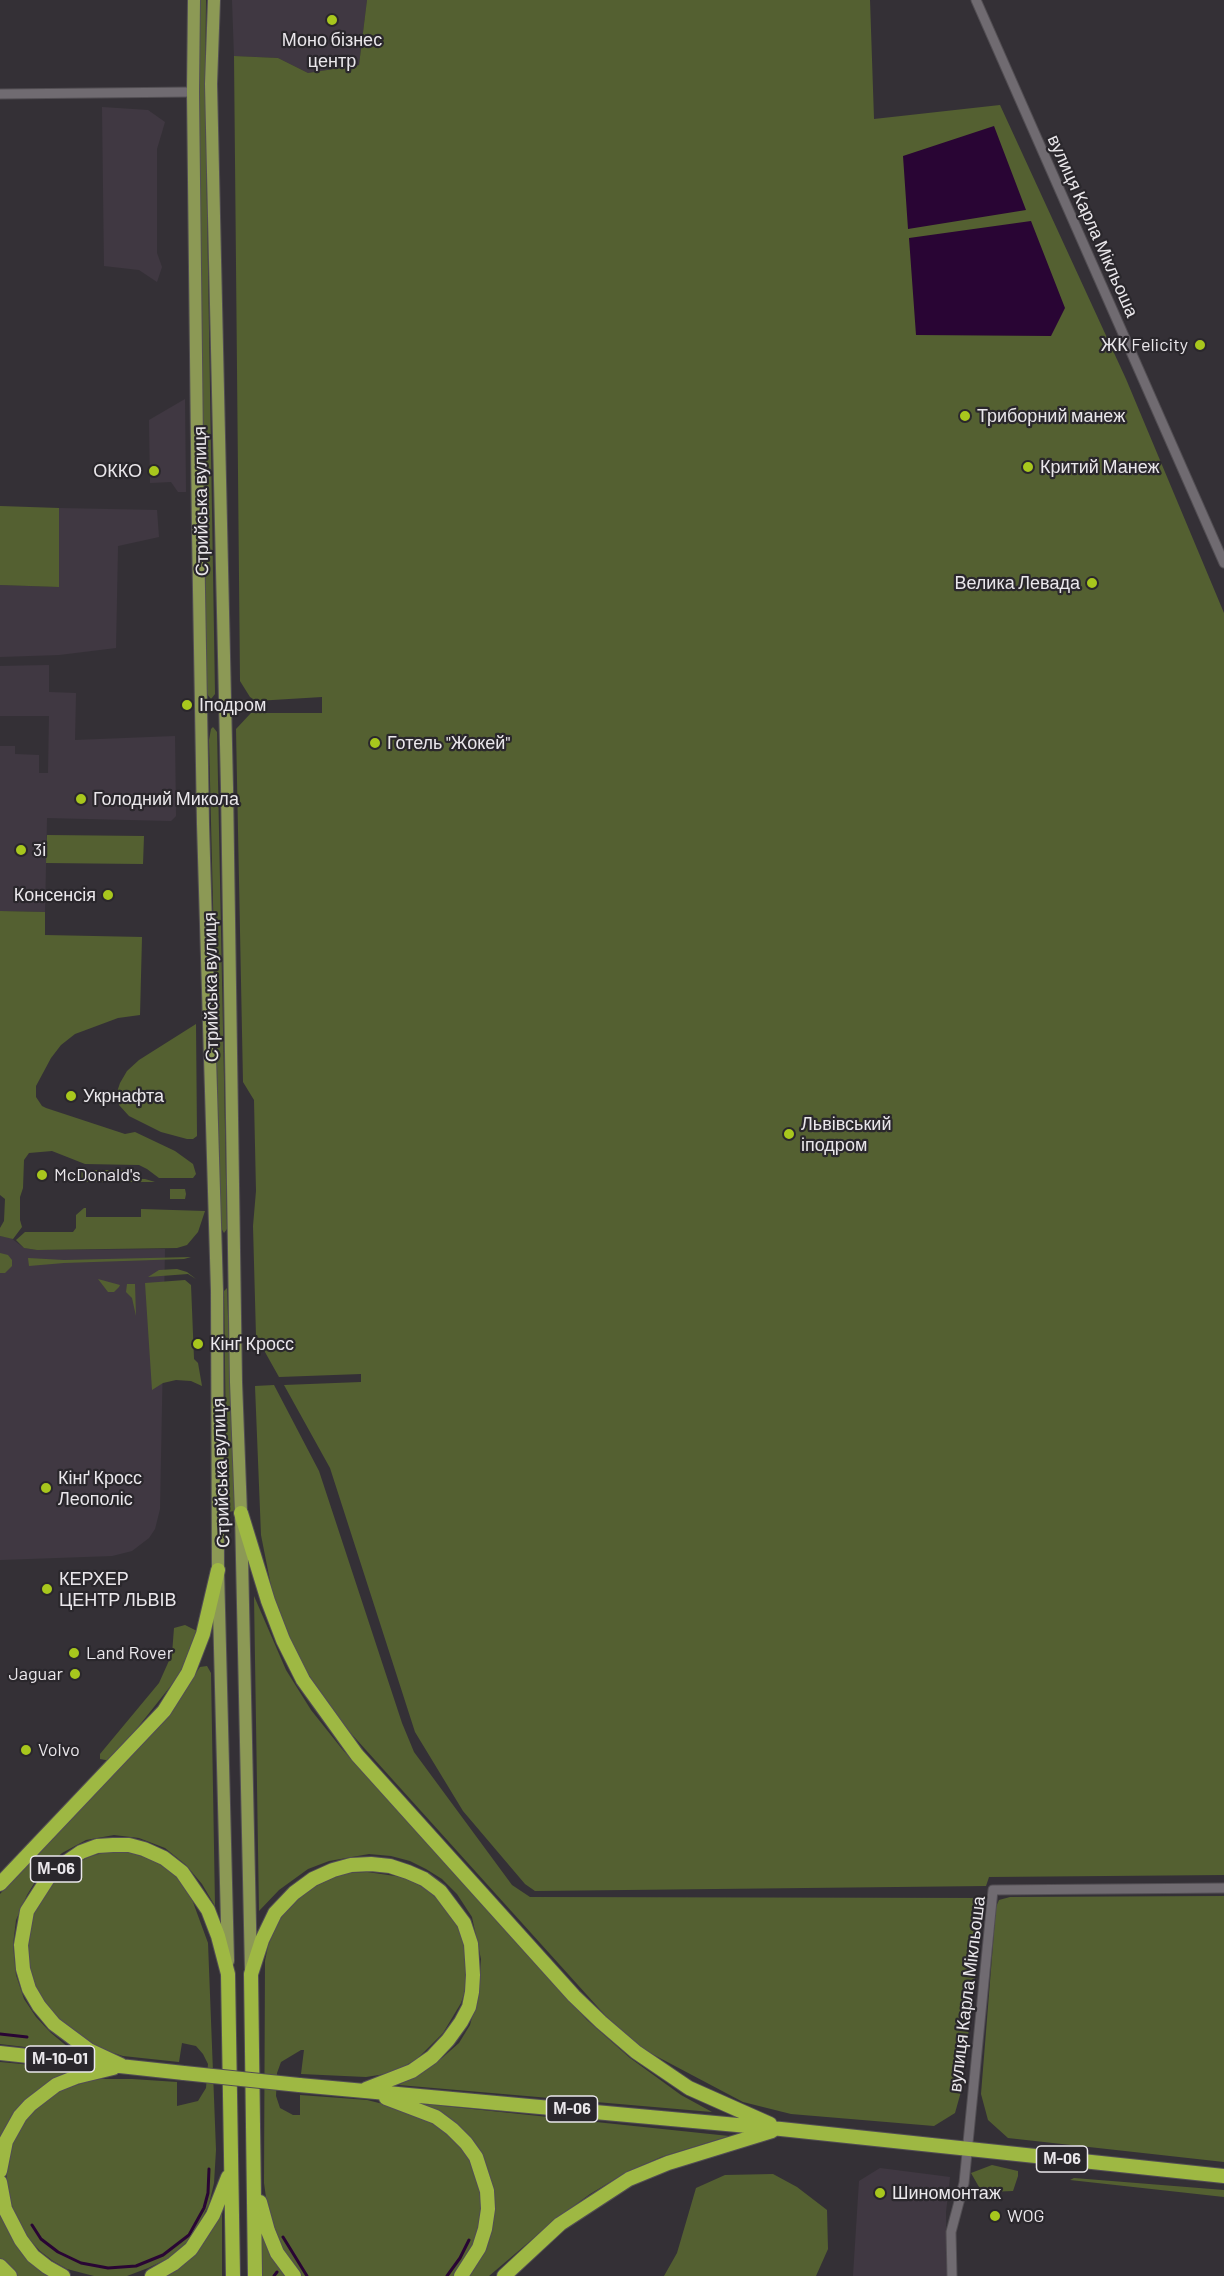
<!DOCTYPE html>
<meta charset="utf-8">
<style>
body{margin:0}
canvas{display:block;background:#343036}
</style>
<canvas width="1224" height="2276"></canvas>
<script>
const c = document.querySelector('canvas').getContext('2d');
c.lineJoin = 'round';
function fill(path, color) { c.fillStyle = color; c.fill(path, 'evenodd'); }
const toPath = rows => new Path2D(rows.map(r => 'M' + r).join(''));
function trace(path, color, width, dash) { c.strokeStyle = color; c.lineWidth = width; c.lineCap = dash ? 'butt' : 'round'; c.setLineDash(dash || []); c.stroke(path); }
function drawText(font, color, halo, rows, align = 'center') {
  c.font = font + ' Barlow,sans-serif'; c.lineWidth = 4.5; c.setLineDash([]); c.textBaseline = 'middle'; c.strokeStyle = halo; c.fillStyle = color; for (const [text, x, y, turn = 0] of rows) {
    c.save(); c.translate(x, y); c.rotate((+turn || 0) * Math.PI / 180); c.textAlign = isNaN(turn) ? turn : align; if (halo) c.strokeText(text, 0, 0); c.fillText(text, 0, 0); c.restore();
  }
}
const built = toPath([
 [232,0,367,0,359,65,308,73,278,58,234,56],
 [102,107,148,110,165,122,157,149,157,253,162,267,157,282,139,270,104,266],
 [185,399,186,492,178,492,171,482,150,483,149,420],
 [59,508,157,510,159,537,118,546,116,648,59,655,0,657,0,585,59,587],
 [49,665,49,692,76,693,75,740,175,736,176,816,171,821,47,818,45,912,0,911,0,746,15,746,15,754,39,755,39,773,48,773,49,716,0,716,0,666],
 [0,1236,11,1238,24,1248,37,1250,165,1249,160,1509,155,1529,149,1538,132,1551,112,1556,0,1560],
 [880,2168,950,2177,946,2212,947,2276,853,2276,859,2181]
]);
const green = toPath([
 [199,0,206,0,205,90,215,694,211,699,207,694,198,90],
 [367,0,870,0,874,119,1000,105,1126,379,1224,613,1224,1875,989,1877,986,1886,535,1891,525,1884,463,1811,415,1732,330,1468,284,1385,361,1382,361,1374,279,1377,256,1336,253,1226,256,1191,254,1100,243,1082,236,729,251,713,322,713,322,697,256,701,250,697,240,681,234,56,278,58,308,73,359,65],
 [0,506,59,508,59,587,0,585],
 [213,727,217,732,227,1229,224,1233,221,1228,209,740,211,729],
 [47,835,144,836,143,864,46,863],
 [0,911,45,912,45,935,142,937,140,1015,118,1018,75,1034,61,1045,51,1058,36,1086,36,1097,42,1106,46,1108,125,1134,135,1132,175,1151,193,1164,196,1174,193,1178,159,1178,147,1169,139,1165,85,1164,52,1151,29,1153,24,1160,23,1188,20,1197,20,1220,22,1227,13,1239,0,1236,0,1228,4,1221,5,1199,0,1195],
 [196,1024,197,1136,193,1139,187,1139,161,1132,129,1116,119,1105,117,1092,120,1083,127,1071,139,1060],
 [78,1170,95,1178,145,1179,155,1182,76,1182],
 [89,1170,137,1170,140,1173,99,1173],
 [170,1189,185,1189,186,1194,185,1199,170,1199],
 [84,1208,86,1208,86,1217,141,1217,141,1209,205,1211,198,1232,187,1245,177,1248,37,1250,24,1248,16,1240,25,1232,73,1232,76,1228,76,1215],
 [0,1253,8,1255,12,1260,12,1266,5,1273,0,1273],
 [191,1257,184,1259,64,1263,29,1266,28,1258,64,1260],
 [177,1269,187,1272,196,1279,188,1274,148,1277,159,1270],
 [98,1279,120,1285,119,1287,114,1292,108,1292],
 [185,1280,191,1285,194,1359,198,1363,202,1386,191,1381,176,1380,163,1383,152,1390,145,1283],
 [127,1284,135,1284,136,1316,132,1298,126,1292],
 [227,1288,235,1511,227,1512,224,1291],
 [274,1385,319,1471,402,1723,414,1752,512,1885,530,1897,984,1898,962,2088,955,2113,934,2126,791,2114,743,2102,639,2047,605,2015,347,1729,309,1677,289,1640,274,1601,261,1535,255,1386],
 [254,1596,286,1670,311,1710,342,1749,587,2020,630,2058,681,2095,712,2112,399,2085,442,2058,459,2043,470,2025,479,1992,481,1959,472,1917,457,1894,442,1879,426,1869,410,1861,391,1856,369,1854,329,1861,308,1869,279,1890,259,1911],
 [185,1625,197,1631,181,1673,111,1761,100,1759,100,1754,159,1683,172,1654,174,1628],
 [207,1666,211,1673,215,1906,202,1884,186,1865,165,1848,139,1838,114,1835,86,1840,62,1853,41,1872,27,1895,16,1920,13,1945,16,1975,24,1999,36,2017,51,2033,75,2053,0,2044,0,1894,167,1715,200,1667],
 [125,1851,144,1857,162,1865,178,1878,190,1894,208,1943,216,2150,214,2183,209,2204,192,2238,167,2259,148,2268,127,2276,94,2276,67,2269,53,2261,40,2251,28,2238,17,2220,7,2190,6,2163,9,2147,22,2120,56,2092,95,2079,132,2079,177,2082,177,2106,198,2101,206,2088,208,2064,203,2054,196,2046,182,2043,179,2062,123,2056,98,2048,77,2035,59,2022,36,1991,27,1956,28,1933,33,1912,57,1877,73,1865,89,1857,105,1852],
 [367,1872,402,1877,417,1884,431,1892,455,1918,467,1952,466,1988,461,2003,443,2033,417,2059,401,2068,385,2074,366,2077,301,2074,304,2050,301,2050,281,2062,277,2073,276,2096,280,2108,293,2115,300,2115,300,2095,367,2100,411,2111,449,2131,472,2159,483,2192,480,2229,466,2260,454,2276,300,2276,281,2249,268,2212,264,2183,265,1961,268,1946,277,1924,286,1910,300,1897,316,1886,333,1878,348,1873],
 [1224,1896,1224,2162,1008,2138,988,2120,981,2094,996,1907,999,1900,1010,1897],
 [0,2062,84,2070,54,2080,25,2100,16,2111,0,2143],
 [415,2103,729,2136,661,2157,625,2173,590,2194,556,2219,489,2276,468,2276,483,2250,480,2154],
 [992,2165,1018,2171,1018,2176,1013,2191,987,2192,979,2187,971,2173],
 [773,2174,797,2187,827,2210,828,2249,816,2276,664,2276,677,2253,696,2188,725,2175],
 [1074,2178,1224,2190,1224,2197,1070,2180],
 [0,2206,55,2276,15,2276,0,2260],
 [222,2210,222,2276,161,2276,198,2248,211,2231],
 [261,2224,287,2276,262,2276]
]);
const water = toPath([
 [994,126,1026,210,908,229,903,156],
 [1031,221,1065,308,1051,336,916,335,909,238]
]);
const stream = toPath([
 [0,2034,27,2037],
 [32,2225,41,2239,58,2252,81,2263,108,2268,136,2266,163,2255,189,2235,204,2208,208,2193,209,2169],
 [283,2237,307,2276],
 [274,2276,277,2272],
 [447,2276,460,2258,469,2240]
]);
const minor = toPath([
 [976,0,1224,563],
 [0,94,193,92],
 [952,2276,951,2232,964,2183,993,1890,1224,1888]
]);
const major = toPath([
 [194,0,193,92,198,532,203,824,217,1291,218,1570,228,1961],
 [214,0,211,84,227,788,236,1382,241,1513,251,1970]
]);
const highway = toPath([
 [241,1513,268,1601,283,1640,303,1680,357,1755,574,1996,601,2022,636,2052,689,2088,770,2124],
 [0,1884,164,1711,188,1673,203,1634,218,1570],
 [0,2053,184,2073],
 [121,2065,89,2050,54,2024,39,2006,29,1989,23,1969,21,1945,27,1911,52,1872,81,1852,97,1846,113,1845,129,1845,144,1849,164,1858,182,1872,208,1910,218,1936,228,1974,233,2276],
 [299,2085,781,2129,1224,2176],
 [386,2098,436,2117,452,2129,466,2143,476,2157,487,2191,488,2209,485,2229,479,2248,461,2276],
 [0,2171,6,2141,20,2116,30,2105,56,2085,76,2077,113,2068],
 [0,2182,5,2209,21,2240,33,2256,47,2267,63,2276],
 [260,2202,268,2231,277,2253,294,2276],
 [0,2266,10,2276],
 [152,2276,173,2264,191,2249,213,2215,228,2177],
 [255,2276,251,1974,262,1940,275,1913,294,1893,313,1879,333,1870,351,1865,371,1864,390,1866,408,1872,424,1879,440,1891,464,1923,471,1944,473,1975,472,1992,469,2007,461,2022,448,2040,432,2057,412,2071,366,2089],
 [504,2276,560,2224,629,2179,668,2163,772,2131]
]);
const highwayBridge = toPath([
 [184,2073,299,2085]
]);
const markers = [
 [332,20,6,"#a8c71d"],
 [1200,345,6,"#a8c71d"],
 [965,416,6,"#a8c71d"],
 [1028,467,6,"#a8c71d"],
 [154,471,6,"#a8c71d"],
 [1092,583,6,"#a8c71d"],
 [187,705,6,"#a8c71d"],
 [375,743,6,"#a8c71d"],
 [81,799,6,"#a8c71d"],
 [21,850,6,"#a8c71d"],
 [108,895,6,"#a8c71d"],
 [71,1096,6,"#a8c71d"],
 [789,1134,6,"#a8c71d"],
 [42,1175,6,"#a8c71d"],
 [198,1344,6,"#a8c71d"],
 [46,1488,6,"#a8c71d"],
 [47,1589,6,"#a8c71d"],
 [74,1653,6,"#a8c71d"],
 [75,1674,6,"#a8c71d"],
 [26,1750,6,"#a8c71d"],
 [880,2193,6,"#a8c71d"],
 [995,2216,6,"#a8c71d"]
];
const shields = [
 [56,1869,51],
 [60,2059,69],
 [572,2109,51],
 [1062,2159,51]
];
const shieldNames = [
 ["М-06",56,1869],
 ["М-10-01",60,2059],
 ["М-06",572,2109],
 ["М-06",1062,2159]
];
const poiNames = [
 ["Моно бізнес",332,40,"center"],
 ["центр",332,61,"center"],
 ["ЖК Felicity",1188,345,"right"],
 ["Триборний манеж",977,416],
 ["Критий Манеж",1040,467],
 ["ОККО",142,471,"right"],
 ["Велика Левада",1080,583,"right"],
 ["Іподром",199,705],
 ["Готель \"Жокей\"",387,743],
 ["Голодний Микола",93,799],
 ["3і",33,850],
 ["Консенсія",96,895,"right"],
 ["Укрнафта",83,1096],
 ["Львівський",801,1124],
 ["іподром",801,1145],
 ["McDonald's",54,1175],
 ["Кінґ Кросс",210,1344],
 ["Кінґ Кросс",58,1478],
 ["Леополіс",58,1499],
 ["КЕРХЕР",59,1579],
 ["ЦЕНТР ЛЬВІВ",59,1600],
 ["Land Rover",86,1653],
 ["Jaguar",63,1674,"right"],
 ["Volvo",38,1750],
 ["Шиномонтаж",892,2193],
 ["WOG",1007,2216]
];
const streetNames = [
 ["вулиця Карла Мікльоша",1093,226,66],
 ["Стрийська вулиця",201,501,-91],
 ["Стрийська вулиця",211,987,-91],
 ["Стрийська вулиця",221,1473,-92],
 ["вулиця Карла Мікльоша",967,1994,-83]
];
fill(built, '#403842');
fill(green, '#546031');
fill(water, '#290534');
trace(stream, '#290534', 3);
trace(minor, '#524e53', 11);
trace(major, '#524e53', 14);
trace(highway, '#524e53', 16);
trace(minor, '#706b71', 9);
trace(major, '#8c9955', 12);
trace(highway, '#9eb843', 14);
trace(highwayBridge, '#524e53', 16, []);
trace(highwayBridge, '#9eb843', 14);
for (const [x, y, r, color] of markers) { const dot = new Path2D(); dot.arc(x, y, r, 0, 2 * Math.PI); c.fillStyle = color; c.fill(dot); trace(dot, '#2a272c', 2); }
for (const [x, y, w] of shields) { const box = new Path2D(); box.roundRect(x - w / 2, y - 13, w, 26, 4.5); c.fillStyle = '#2a272c'; c.fill(box); trace(box, '#eae7eb', 1.5); }
drawText('bold 16px', '#eae7eb', null, shieldNames);
drawText('18px', '#eae7eb', '#2a272c', poiNames, 'left');
drawText('18px', '#eae7eb', '#2a272c', streetNames);
</script>
